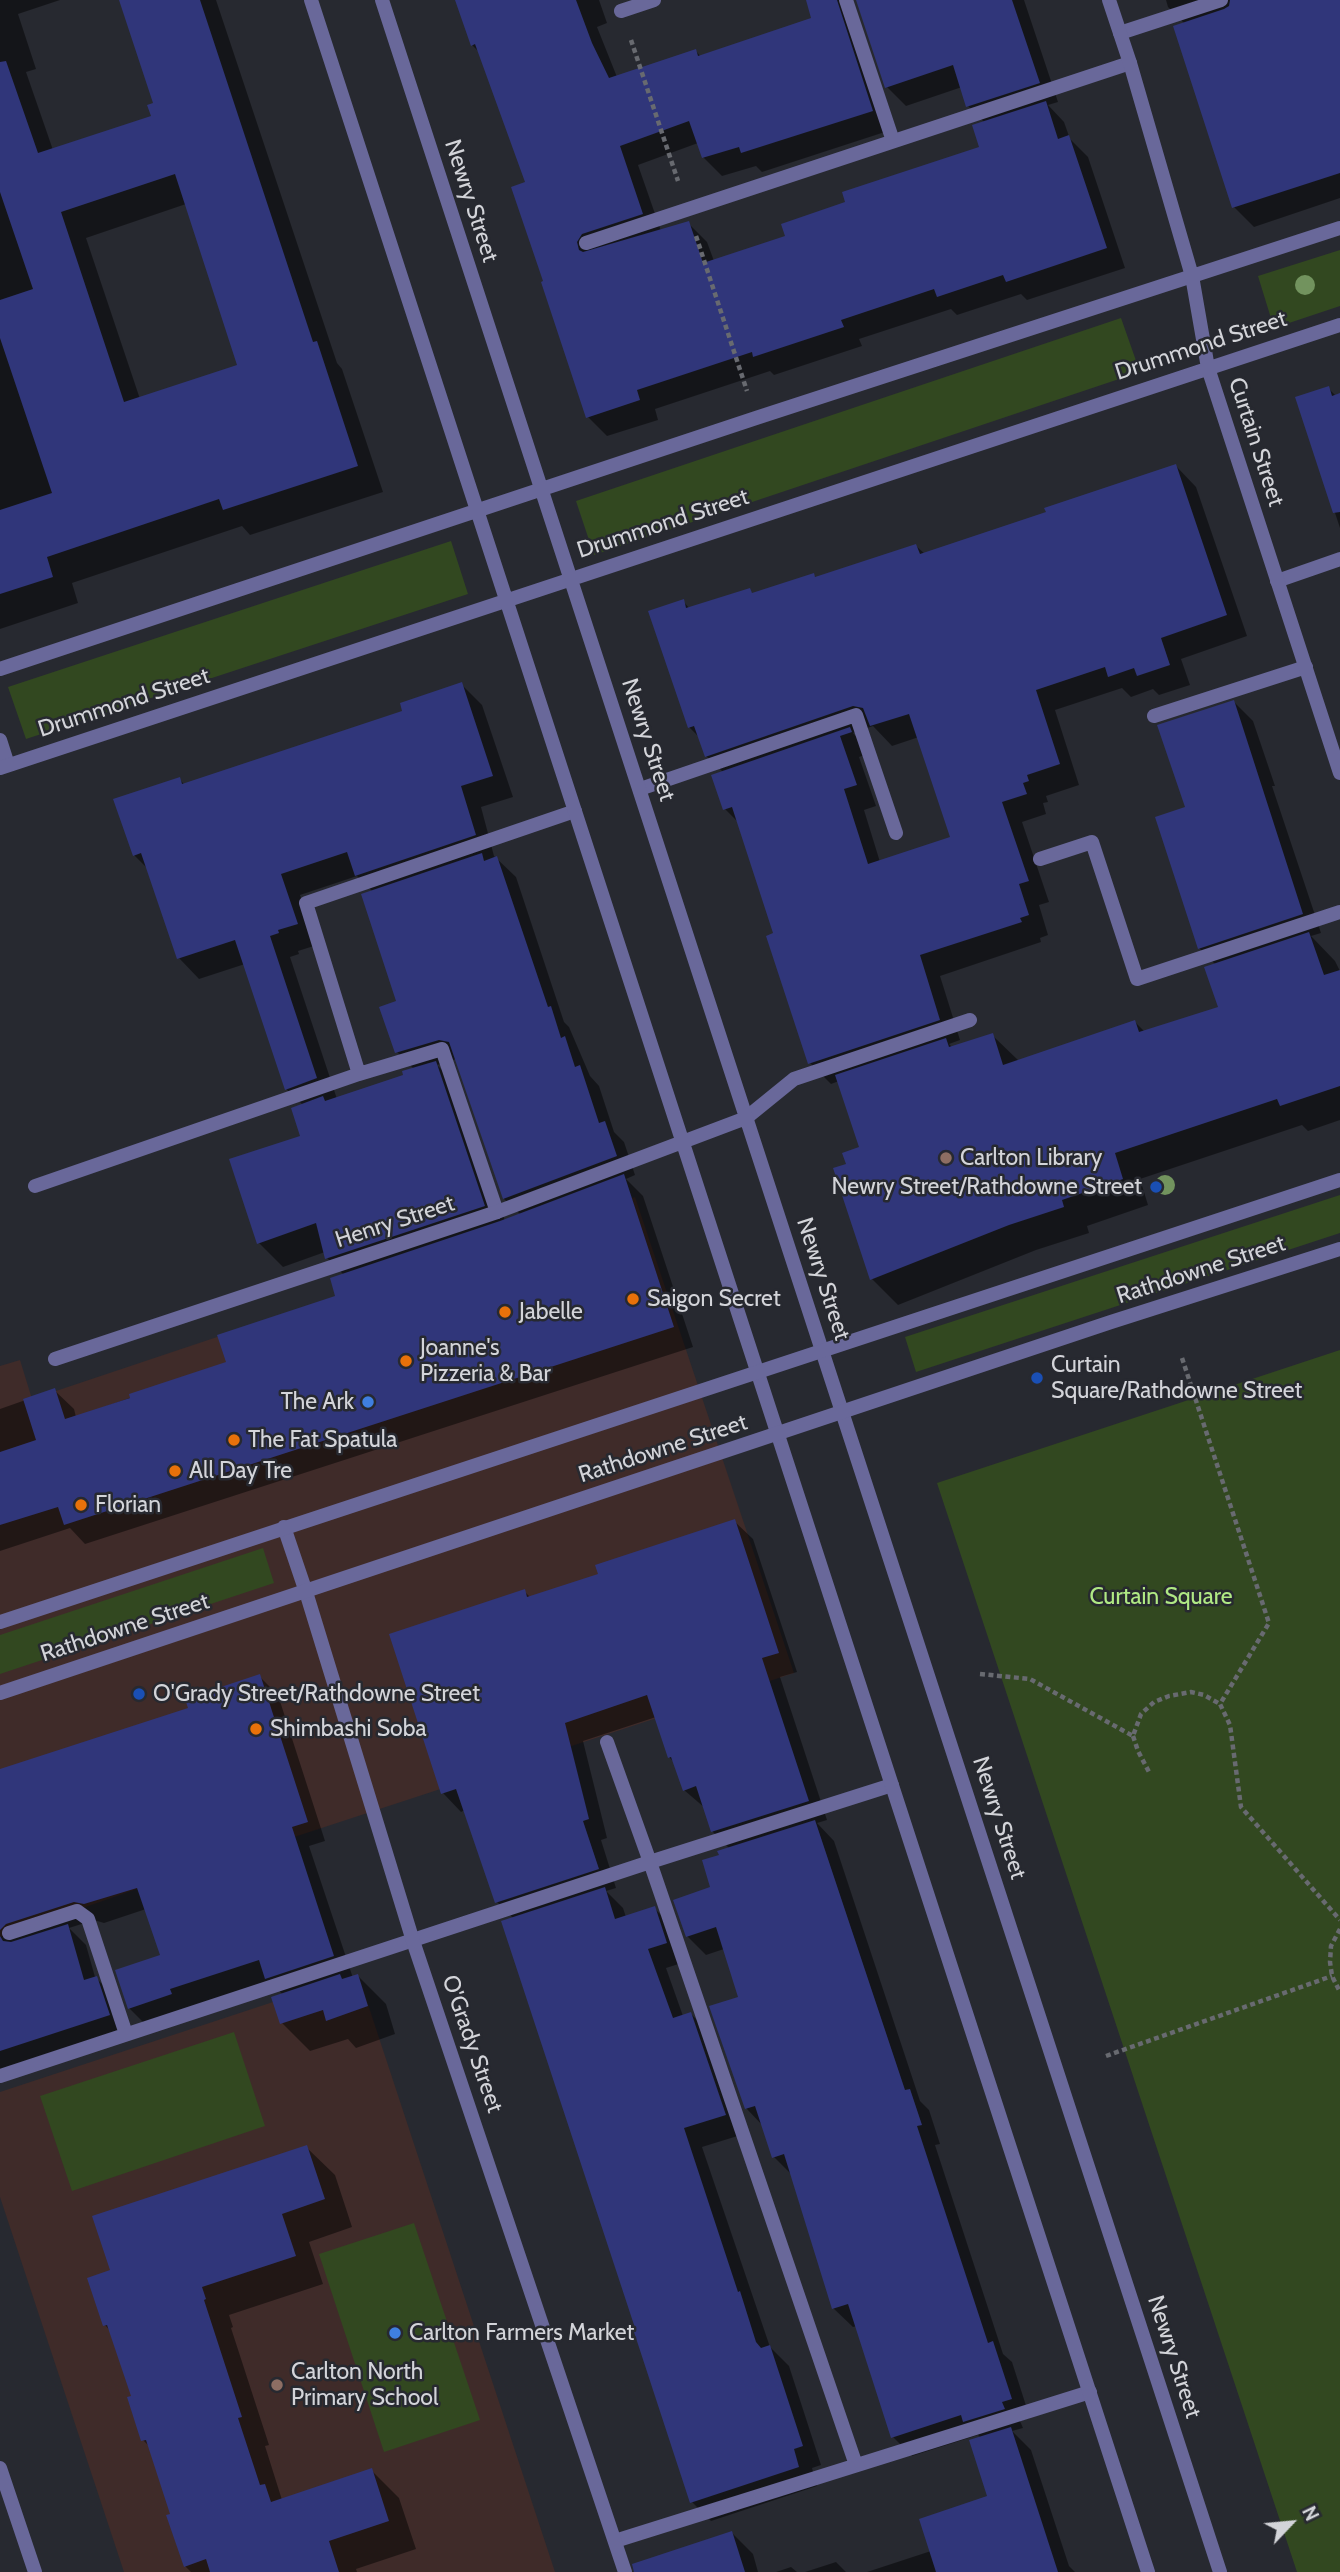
<!DOCTYPE html>
<style>
body{margin:0}
#map{position:relative;width:1340px;height:2572px;overflow:hidden;background:#272930;font-family:Cabin,sans-serif}
canvas{display:block}
.north{position:absolute;left:1256px;top:2488px;width:70px;height:70px;-webkit-text-stroke:5px #272930;paint-order:stroke;rotate:64deg;font-size:19px;font-weight:700;line-height:28px;text-align:center;color:#d3d4d9}
.north::after{content:'';display:block;margin:auto;width:24px;height:32px;background:#d3d4d9;clip-path:polygon(50% 0,100% 100%,50% 72%,0 100%)}
</style>
<div id="map">
<canvas width="1340" height="2572"></canvas>
<div class="north">N</div>
</div>
<script>
const c = document.querySelector('canvas').getContext('2d');
c.lineJoin = 'round';
function fill(path, color) { c.fillStyle = color; c.fill(path, 'evenodd'); }
const toPath = rows => new Path2D(rows.map(r => 'M' + r).join(''));
function trace(path, color, width, dash) { c.strokeStyle = color; c.lineWidth = width; c.lineCap = dash ? 'butt' : 'round'; c.setLineDash(dash || []); c.stroke(path); }
function drawText(font, color, halo, rows, align = 'center') {
  c.font = font + ' Cabin,sans-serif'; c.lineWidth = 5; c.setLineDash([]); c.textBaseline = 'middle'; c.strokeStyle = halo; c.fillStyle = color; for (const [text, x, y, turn = 0] of rows) {
    c.save(); c.translate(x, y); c.rotate((+turn || 0) * Math.PI / 180); c.textAlign = isNaN(turn) ? turn : align; if (halo) c.strokeText(text, 0, 0); c.fillText(text, 0, 0); c.restore();
  }
}
const commercial = toPath([
 [635,1197,794,1673,151,1884,0,1937,0,1366,20,1360,32,1399],
 [358,1974,555,2572,124,2572,0,2197,0,2092]
]);
const green = toPath([
 [1340,250,1340,306,1274,328,1258,276],
 [1121,318,1140,372,594,555,576,501],
 [451,541,468,594,26,739,8,687],
 [1340,1195,1340,1233,916,1372,905,1337],
 [1340,1350,1340,2572,1297,2572,937,1483],
 [263,1548,274,1583,0,1674,0,1635],
 [234,2032,265,2126,72,2191,40,2096],
 [414,2223,480,2420,384,2452,319,2254]
]);
const shadow = toPath([
 [0,0,60,0,18,14,36,69,26,72,53,150,153,117,155,104,121,0,216,0,337,363,342,369,383,492,250,535,242,526,72,583,78,603,0,629],
 [186,204,240,366,140,399,86,238],
 [457,0,599,0,607,23,597,27,617,77,696,51,701,57,814,19,828,0,841,0,891,130,762,172,756,166,722,176,703,157,698,143,638,165,661,231,688,223,707,242,714,261,788,237,848,203,981,149,985,123,968,106,962,87,906,106,887,87,858,0,1024,0,1058,102,1048,105,1064,122,1070,139,1088,157,1125,268,1027,300,1021,294,957,315,951,309,859,339,862,346,774,375,770,371,655,409,658,420,607,436,588,417,527,183,480,53,472,45],
 [1166,0,1340,0,1340,198,1254,227,1234,207,1185,24,1168,7],
 [1328,388,1336,396,1340,395,1340,528,1297,398],
 [1176,466,1196,487,1247,636,1181,659,1190,685,1159,695,1153,689,1131,697,1122,688,1055,710,1079,785,1046,796,1048,802,1043,803,1046,814,1022,822,1049,902,1039,905,1048,935,1040,938,1041,942,940,976,960,1040,949,1044,953,1048,992,1035,1019,1061,1135,1022,1145,1032,1221,1008,1216,965,1199,948,1187,808,1234,702,1253,721,1275,786,1272,786,1321,933,1311,936,1335,961,1340,971,1340,1120,1308,1131,1302,1125,1140,1179,1148,1205,1087,1226,1089,1233,1036,1250,898,1305,872,1279,848,1165,861,1148,839,1081,831,1084,810,1063,776,934,738,822,725,809,723,772,706,756,700,738,689,727,683,601,690,609,749,590,754,595,813,575,817,578,916,546,925,554,1048,514],
 [873,726,892,746,919,737,953,838,880,862,864,810,876,806,859,757,871,753,853,733],
 [461,684,482,705,513,797,481,807,494,856,516,877,564,1022,569,1027,590,1076,599,1086,614,1132,624,1142,635,1175,626,1179,643,1196,693,1347,85,1544,70,1528,0,1551,0,1409,54,1390,74,1409,76,1417,228,1363,337,1297,344,1275,327,1258,325,1252,283,1267,259,1243,302,1137,303,1105,286,1089,245,964,199,979,179,958,149,870,134,855,179,779,185,785,404,712],
 [357,876,373,892,398,1002,397,1052,414,1069,405,1076,337,1099,290,957,299,954,298,951,317,945,300,895],
 [456,1059,504,1199,521,1215,505,1221,459,1087,437,1065],
 [734,1521,753,1539,797,1672,780,1677,827,1820,817,1823,834,1841,920,2101,929,2110,940,2144,935,2145,1003,2354,1012,2362,1030,2418,1020,2421,1023,2428,1012,2431,1031,2450,1069,2566,1075,2572,867,2572,931,2551,989,2497,981,2438,978,2435,912,2456,893,2437,857,2326,853,2327,833,2308,793,2176,774,2157,763,2126,746,2108,740,1998,724,1949,706,1955,687,1936,712,1888,721,1856,730,1849,713,1832,705,1808,684,1790,675,1763,669,1757,656,1717,583,1741,607,1838,601,1840,616,1888,606,1891,623,1908,626,1917,654,1908,673,1927,685,1962,666,1968,683,2016,691,2014,710,2033,744,2134,702,2147,770,2347,789,2366,821,2465,812,2468,817,2486,711,2521,692,2502,514,1919,497,1902,465,1810,461,1812,443,1793,524,1591,531,1598,600,1575],
 [259,1676,278,1695,325,1841,309,1846,353,1978,358,1976,386,2004,395,2034,356,2048,348,2039,310,2051,282,2023,283,1995,270,1981,148,2027,129,2008,162,1956,146,1909,104,1923,94,1920,69,1928,86,1945,95,1977,115,1997,127,2034,0,2075,0,1772,190,1710],
 [306,2147,335,2175,352,2227,309,2242,323,2284,229,2315,233,2327,231,2328,269,2445,265,2446,282,2500,371,2470,399,2498,416,2549,356,2569,357,2572,191,2572,185,2566,172,2515,150,2447,143,2440,133,2397,112,2333,105,2325,112,2272],
 [732,2533,753,2554,758,2572,697,2572],
 [836,2562,846,2572,805,2572],
 [791,2567,797,2572,776,2572]
]);
const building = toPath([
 [119,0,200,0,313,342,317,341,358,466,223,510,219,499,47,557,53,577,0,594,0,510,52,493,0,338,0,300,33,289,0,192,0,62,6,61,38,153,151,116,147,105,153,103],
 [175,174,237,365,124,402,61,212],
 [455,0,576,0,592,43,609,78,696,49,698,56,811,18,806,0,837,0,873,111,741,153,739,147,702,158,689,121,620,146,643,214,582,234,577,242,579,250,583,252,689,221,703,263,785,236,781,224,845,202,842,192,979,147,972,125,1046,101,1058,139,1069,135,1107,248,1006,282,1003,275,937,297,934,289,841,320,844,327,753,357,752,352,637,390,640,400,586,418,541,282,543,281,511,187,525,182,475,44,471,46],
 [856,0,1012,0,1040,83,966,107,953,65,885,88],
 [1230,0,1340,0,1340,173,1232,208,1173,26,1224,9,1229,6],
 [1329,386,1332,396,1340,393,1340,512,1333,513,1295,397],
 [1176,464,1227,615,1161,638,1170,665,1137,676,1134,668,1108,677,1105,667,1036,690,1060,764,1027,775,1029,781,1023,783,1027,794,1002,802,1029,881,1019,884,1029,915,1020,918,1022,922,920,955,940,1020,808,1064,766,936,773,933,732,807,723,810,711,775,850,727,852,732,840,736,857,785,844,789,868,864,950,837,909,714,870,726,863,708,853,706,705,757,694,726,688,728,648,611,684,599,686,608,750,588,752,593,814,573,815,577,916,544,920,554,1046,512,1044,508],
 [462,682,493,776,461,786,476,835,355,876,347,852,281,874,298,924,278,930,279,933,270,936,317,1078,285,1090,235,940,177,959,141,853,133,856,113,799,180,777,182,784,402,711,400,703],
 [1234,700,1303,914,1198,949,1155,817,1185,807,1157,725],
 [482,853,484,861,497,856,548,1007,551,1006,561,1038,565,1036,575,1067,580,1065,599,1123,605,1121,617,1156,503,1199,449,1042,439,1040,395,1053,379,1007,396,1001,361,894],
 [1309,932,1324,975,1340,970,1340,1086,1280,1106,1277,1099,1115,1153,1123,1179,1062,1200,1064,1207,1009,1225,870,1280,833,1168,846,1164,842,1153,859,1147,835,1075,946,1038,949,1047,993,1033,1003,1065,1135,1020,1139,1032,1218,1007,1204,967],
 [436,1061,485,1206,325,1259,316,1223,257,1244,229,1159,300,1136,291,1108,323,1096,325,1101,403,1075,402,1071],
 [624,1174,674,1327,64,1525,58,1507,0,1525,0,1452,36,1440,23,1399,55,1388,65,1419,130,1398,129,1394,226,1362,217,1335,335,1296,330,1278,500,1221],
 [735,1519,779,1653,762,1658,809,1801,711,1832,696,1786,683,1791,671,1757,668,1758,647,1695,565,1723,589,1819,583,1821,599,1869,495,1903,456,1789,441,1794,389,1634,525,1589,527,1597,598,1574,595,1565],
 [260,1674,308,1822,292,1827,334,1956,265,1979,259,1960,170,1989,172,1994,128,2009,115,1970,160,1955,137,1888,84,1904,74,1902,6,1924,0,1930,0,1769,188,1708,185,1699],
 [815,1820,905,2090,910,2089,922,2125,917,2126,988,2343,993,2341,1012,2399,1002,2402,1005,2409,963,2422,961,2415,891,2438,848,2304,832,2309,784,2154,772,2158,755,2106,745,2109,709,2006,738,1997,716,1927,686,1937,673,1900,710,1887,702,1860,719,1855,717,1851],
 [605,1887,615,1919,655,1906,667,1943,648,1949,673,2018,691,2012,726,2115,684,2128,738,2292,740,2291,756,2342,761,2348,770,2345,803,2446,794,2449,799,2467,690,2503,634,2332,636,2331,501,1921],
 [68,1924,84,1980,97,1976,110,2015,0,2051,0,1936,3,1941,11,1942],
 [340,1974,342,1979,358,1974,368,2006,326,2021,323,2010,280,2024,271,1997],
 [307,2145,325,2199,282,2214,296,2256,202,2287,206,2299,204,2300,242,2417,238,2418,260,2485,265,2484,271,2502,372,2468,389,2521,329,2541,339,2572,210,2572,206,2559,184,2567,166,2515,170,2514,146,2440,141,2441,127,2397,131,2396,107,2325,103,2326,87,2278,110,2270,92,2216],
 [1011,2427,1058,2572,936,2572,919,2519,987,2496,969,2440],
 [732,2531,745,2572,634,2572,632,2564]
]);
const path = toPath([
 [631,40,678,181],
 [696,236,747,391],
 [1182,1358,1269,1623,1220,1704,1230,1725,1241,1807,1340,1920],
 [980,1674,1030,1679,1133,1736,1141,1714,1154,1702,1169,1696,1191,1692,1204,1695,1220,1704],
 [1133,1736,1138,1751,1149,1772],
 [1340,1929,1331,1946,1330,1962,1332,1976,1340,1992],
 [1106,2056,1332,1976]
]);
const service = toPath([
 [846,0,893,141],
 [1120,33,1221,0],
 [586,243,1130,63],
 [1277,581,1340,559],
 [1154,716,1306,667],
 [0,740,8,765],
 [640,789,856,715,896,833],
 [1040,859,1092,842,1137,979,1340,912],
 [359,1074,442,1049,497,1212],
 [746,1118,794,1079,970,1020],
 [35,1186,359,1074,306,903,575,811],
 [607,1742,650,1862,856,2465],
 [9,1933,77,1911,88,1919,126,2034],
 [0,2076,650,1862,892,1785],
 [615,2541,1090,2392]
]);
const minor = toPath([
 [311,0,1148,2572],
 [382,0,1220,2572],
 [1109,0,1130,63,1192,276,1208,368,1340,773],
 [621,11,654,0],
 [0,669,756,418,1340,228],
 [0,768,1340,325],
 [55,1359,497,1212,746,1118],
 [284,1527,306,1592,413,1941,625,2572],
 [0,2468,35,2572]
]);
const tertiary = toPath([
 [0,1622,1340,1180],
 [0,1693,1111,1322,1340,1249]
]);
const trees = [
 [1305,285],
 [1165,1185]
];
const markers = [
 [946,1158,7,"#8d6e63"],
 [1156,1187,7,"#1a4fb4"],
 [633,1299,7,"#e8710a"],
 [505,1312,7,"#e8710a"],
 [406,1361,7,"#e8710a"],
 [1037,1378,7,"#1a4fb4"],
 [368,1402,7,"#3f7fe0"],
 [234,1440,7,"#e8710a"],
 [175,1471,7,"#e8710a"],
 [81,1505,7,"#e8710a"],
 [139,1694,7,"#1a4fb4"],
 [256,1729,7,"#e8710a"],
 [395,2333,7,"#3f7fe0"],
 [277,2385,7,"#8d6e63"]
];
const streetNames = [
 ["Newry Street",471,201,72],
 ["Drummond Street",1201,346,-18],
 ["Curtain Street",1256,442,72],
 ["Drummond Street",663,524,-18],
 ["Drummond Street",124,703,-18],
 ["Newry Street",648,740,72],
 ["Henry Street",395,1222,-18],
 ["Rathdowne Street",1201,1270,-18],
 ["Newry Street",823,1279,72],
 ["Rathdowne Street",663,1449,-18],
 ["Rathdowne Street",125,1628,-18],
 ["Newry Street",999,1818,72],
 ["O'Grady Street",472,2044,71],
 ["Newry Street",1174,2357,72]
];
const poiNames = [
 ["Carlton Library",960,1158],
 ["Newry Street/Rathdowne Street",1142,1187,"right"],
 ["Saigon Secret",647,1299],
 ["Jabelle",519,1312],
 ["Joanne's",420,1348],
 ["Pizzeria & Bar",420,1374],
 ["Curtain",1051,1365],
 ["Square/Rathdowne Street",1051,1391],
 ["The Ark",354,1402,"right"],
 ["The Fat Spatula",248,1440],
 ["All Day Tre",189,1471],
 ["Florian",95,1505],
 ["O'Grady Street/Rathdowne Street",153,1694],
 ["Shimbashi Soba",270,1729],
 ["Carlton Farmers Market",409,2333],
 ["Carlton North",291,2372],
 ["Primary School",291,2398]
];
const parkNames = [
 ["Curtain Square",1161,1597]
];
fill(commercial, '#3f2b29');
fill(green, '#324820');
fill(shadow, '#0007');
fill(building, '#30367a');
trace(path, '#686a70', 4.5, [5, 3.5]);
trace(service, '#69689a', 14);
trace(minor, '#69689a', 14);
trace(tertiary, '#69689a', 14);
c.fillStyle = '#72935e';
for (const [x, y] of trees) { c.beginPath(); c.arc(x, y, 10, 0, 2 * Math.PI); c.fill(); }
for (const [x, y, r, color] of markers) { const dot = new Path2D(); dot.arc(x, y, r, 0, 2 * Math.PI); c.fillStyle = color; c.fill(dot); trace(dot, '#272930', 2.5); }
drawText('23px', '#d3d4d9', '#272930', streetNames);
drawText('23px', '#d3d4d9', '#272930', poiNames, 'left');
drawText('23px', '#b0e984', '#272930', parkNames);
</script>
